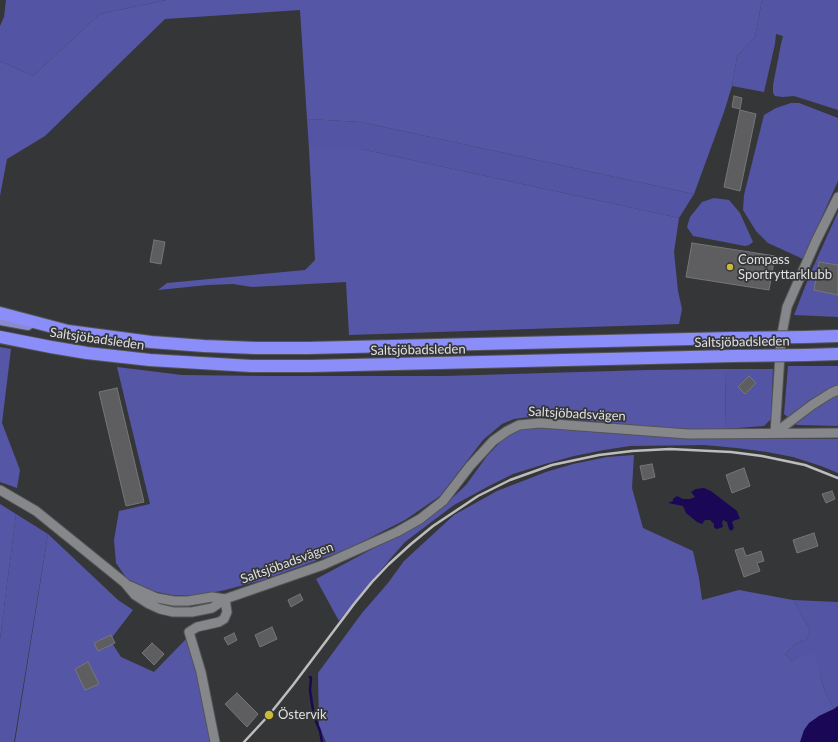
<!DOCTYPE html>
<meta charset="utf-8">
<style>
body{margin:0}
canvas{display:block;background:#353638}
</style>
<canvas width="838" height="742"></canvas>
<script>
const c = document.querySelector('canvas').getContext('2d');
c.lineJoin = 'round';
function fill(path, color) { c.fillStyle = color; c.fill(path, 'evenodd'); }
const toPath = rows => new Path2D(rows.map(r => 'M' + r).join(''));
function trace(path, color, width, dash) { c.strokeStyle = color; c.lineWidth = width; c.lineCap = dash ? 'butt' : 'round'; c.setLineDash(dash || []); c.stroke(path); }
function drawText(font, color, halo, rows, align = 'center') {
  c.font = font + ' Lato,sans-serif'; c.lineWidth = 3.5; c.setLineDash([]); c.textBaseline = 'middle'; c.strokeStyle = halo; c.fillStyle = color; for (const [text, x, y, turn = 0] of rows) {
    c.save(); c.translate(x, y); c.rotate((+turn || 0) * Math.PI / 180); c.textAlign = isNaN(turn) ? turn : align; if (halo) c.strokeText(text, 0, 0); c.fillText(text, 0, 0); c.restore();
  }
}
const green = toPath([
 [6,0,166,0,100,14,33,76,0,61,0,26,4,17],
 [762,0,838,0,838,110,794,96,783,97,775,96,773,93,773,85,781,44,783,36,776,34,775,44,764,92,732,86,737,56,755,37],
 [791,103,799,103,838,118,838,181,803,259,768,243,756,231,743,210,744,195,764,115,776,108],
 [307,119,361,122,694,194,679,218,361,149,309,149],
 [714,198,729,200,740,213,753,242,749,245,745,246,693,236,687,227,690,217,702,202],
 [838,212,838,317,794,315,810,274],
 [726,369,773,369,771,419,764,426,725,429],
 [16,514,48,534,14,742,0,742,0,639],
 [793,600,838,602,838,706,834,709,824,689,820,674,799,656,792,661,785,654,795,644,807,639,810,630]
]);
const forest = toPath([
 [166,0,762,0,755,37,737,56,732,86,724,112,694,194,361,122,307,119,300,10,165,19,45,136,7,159,0,196,0,61,33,76,100,14],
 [309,149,361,149,679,218,674,252,678,291,682,309,679,324,349,335,346,282,252,287,233,284,208,285,158,290,167,283,305,270,315,260],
 [0,347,11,349,2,423,20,470,17,488,0,482],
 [788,366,838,366,838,426,797,425,784,414],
 [117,367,182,375,268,376,445,376,647,370,726,369,725,429,688,430,536,416,514,419,502,424,483,440,440,496,405,520,348,549,263,580,225,590,196,596,172,595,152,591,127,579,116,563,114,540,119,511,150,504],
 [536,426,704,439,838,439,838,473,821,466,793,457,767,452,737,448,704,445,630,446,604,450,574,456,545,464,513,474,489,486,454,505,430,523,405,542,391,558,339,621,316,579,419,524,446,504,466,485,487,456,506,436,521,429],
 [634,455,632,488,643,528,693,551,699,578,702,600,739,590,793,600,810,630,807,639,795,644,785,654,792,661,799,656,813,653,820,674,824,689,834,709,819,716,800,742,326,742,319,726,318,673,362,613,388,583,404,561,454,515,497,491,546,472,573,464,607,457],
 [0,504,16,514,0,639],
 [48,534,118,600,133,610,110,640,121,657,154,672,187,638,194,658,202,698,211,742,15,742]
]);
const water = toPath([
 [704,488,711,491,737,511,740,519,735,520,732,522,734,528,731,531,729,529,727,522,723,520,722,523,723,527,717,529,714,528,714,524,710,520,705,520,702,524,697,522,686,513,683,506,668,503,673,501,673,499,677,496,683,499,690,499,695,497,691,492,696,489],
 [838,706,838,742,800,742,804,730,809,723,819,716,834,709]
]);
const stream = toPath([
 [310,677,311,678,310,690,312,704,314,716,320,731,322,742]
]);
const building = toPath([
 [734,96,742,98,740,109,732,107,734,96],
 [740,110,756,114,740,191,724,187,740,110],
 [154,240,165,242,161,264,150,262,154,240],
 [692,243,775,256,769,290,686,277,692,243],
 [819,262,838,265,838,295,814,290,819,262],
 [749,376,756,383,745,394,738,387,749,376],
 [117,388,144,502,126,506,99,392,117,388],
 [652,464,655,477,643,480,640,466,652,464],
 [744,468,750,486,732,493,726,475,744,468],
 [832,491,835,499,826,503,822,494,832,491],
 [814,533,818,546,797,553,793,540,814,533],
 [743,548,746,556,761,551,764,561,757,563,760,571,744,577,735,550,743,548],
 [300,594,303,600,291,607,288,600,300,594],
 [272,627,277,639,260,647,255,635,272,627],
 [234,633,237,640,228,645,224,638,234,633],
 [111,635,115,643,98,651,94,643,111,635],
 [152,643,164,654,154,665,142,653,152,643],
 [88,662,99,684,85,690,75,669,88,662],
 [237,693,258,714,247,727,225,704,237,693]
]);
const minor = toPath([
 [775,433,781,339,787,307,816,241,838,197],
 [775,433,812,405,831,393,838,390],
 [0,490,36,511,125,583,135,595,149,604,160,609,173,612,192,612,212,608,225,599,323,565,397,532,420,519,443,501,470,466,493,441,507,431,519,425,540,423,688,434,838,433],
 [130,586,157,598,174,601,188,601,212,597,225,599],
 [215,742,201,672,189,632,197,627,219,622,224,619,227,612,225,599]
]);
const major = toPath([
 [0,320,28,325]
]);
const highway = toPath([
 [0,313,68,331,151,342,204,346,256,348,308,348,733,338],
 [0,337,51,347,87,353,150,360,251,366,311,366,733,356],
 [806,337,838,336],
 [806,355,838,354]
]);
const rail = toPath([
 [244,742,269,715,293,685,354,604,372,582,389,564,411,544,433,526,478,496,510,480,552,465,599,455,632,451,670,449,731,452,762,456,805,465,838,478]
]);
const highwayBridge = toPath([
 [733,338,806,337],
 [733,356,806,355]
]);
const markers = [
 [730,267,4,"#cbb939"],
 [269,715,5,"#cbb939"]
];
const poiNames = [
 ["Compass",738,260],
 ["Sportryttarklubb",738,275],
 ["Östervik",278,715]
];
const streetNames = [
 ["Saltsjöbadsleden",97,339,8],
 ["Saltsjöbadsleden",742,342,-1],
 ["Saltsjöbadsleden",418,350,-1],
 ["Saltsjöbadsvägen",577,414,3],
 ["Saltsjöbadsvägen",287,563,-20]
];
fill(green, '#5454a4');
fill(forest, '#5656a7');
fill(water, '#1a0857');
trace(stream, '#1a0857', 2.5);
fill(building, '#5e5e61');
trace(building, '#767679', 1);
trace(minor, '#545456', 11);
trace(major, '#545456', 12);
trace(highway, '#545456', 14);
trace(minor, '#86878a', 9);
trace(major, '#898bcc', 10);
trace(highway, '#8b8df8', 12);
trace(rail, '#bdbdbf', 2.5);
trace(highwayBridge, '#545456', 14, []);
trace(highwayBridge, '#8b8df8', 12);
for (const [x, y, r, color] of markers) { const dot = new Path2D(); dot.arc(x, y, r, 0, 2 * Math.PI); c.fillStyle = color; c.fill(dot); trace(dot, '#353638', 1.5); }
drawText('13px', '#e0e0e2', '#353638', poiNames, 'left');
drawText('13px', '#e0e0e2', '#353638', streetNames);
</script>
